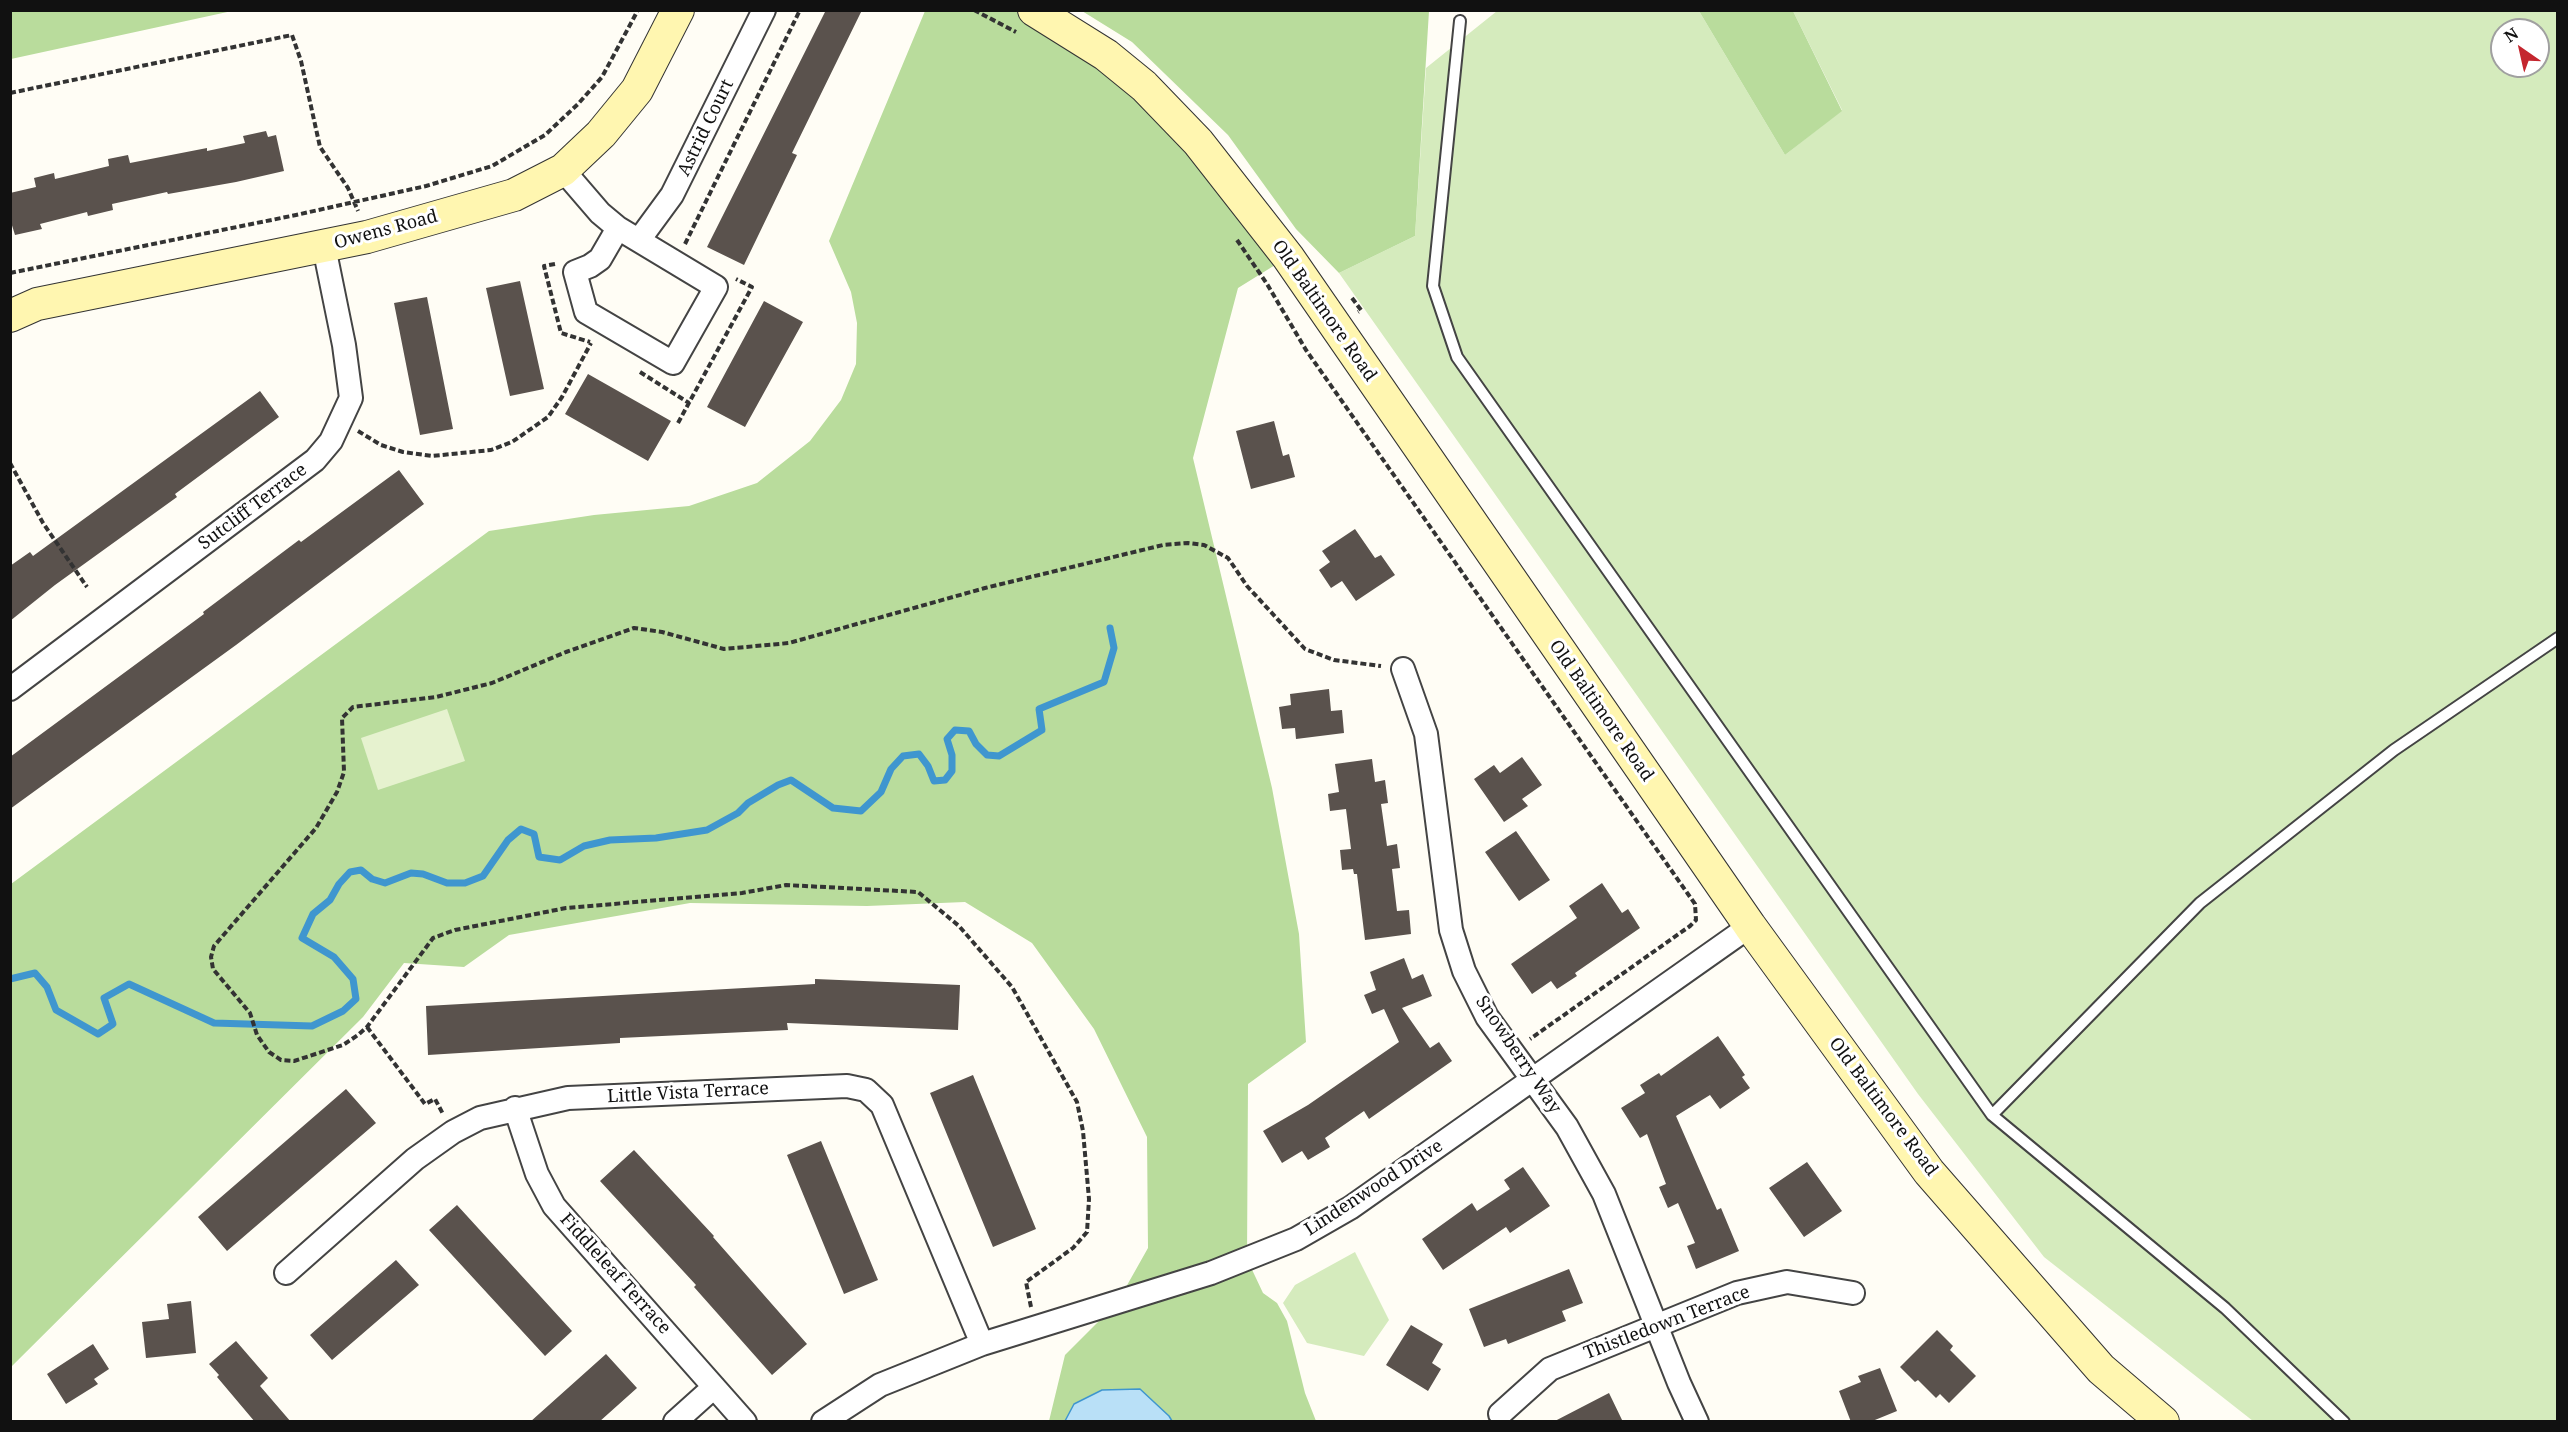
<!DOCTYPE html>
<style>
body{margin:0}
#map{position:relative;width:2568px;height:1432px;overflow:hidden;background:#fffdf5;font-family:"Noto Serif",serif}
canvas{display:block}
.frame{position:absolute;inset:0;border:12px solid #111;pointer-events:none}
.north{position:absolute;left:2490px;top:18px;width:60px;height:60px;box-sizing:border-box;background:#fff;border:2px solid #a0a0a0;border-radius:50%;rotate:326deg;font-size:16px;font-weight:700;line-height:24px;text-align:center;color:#111}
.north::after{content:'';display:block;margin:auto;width:21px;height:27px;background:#c4262e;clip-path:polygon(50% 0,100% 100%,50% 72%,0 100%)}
</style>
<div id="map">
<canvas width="2568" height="1432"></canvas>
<div class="frame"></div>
<div class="north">N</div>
</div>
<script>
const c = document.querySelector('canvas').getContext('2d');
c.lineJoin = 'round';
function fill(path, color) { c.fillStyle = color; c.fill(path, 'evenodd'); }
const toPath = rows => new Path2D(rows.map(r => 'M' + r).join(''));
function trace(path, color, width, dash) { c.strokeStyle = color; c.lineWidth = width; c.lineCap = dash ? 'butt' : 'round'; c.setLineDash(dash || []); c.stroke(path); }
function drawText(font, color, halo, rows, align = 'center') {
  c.font = font + ' "Noto Serif",serif'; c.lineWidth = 6; c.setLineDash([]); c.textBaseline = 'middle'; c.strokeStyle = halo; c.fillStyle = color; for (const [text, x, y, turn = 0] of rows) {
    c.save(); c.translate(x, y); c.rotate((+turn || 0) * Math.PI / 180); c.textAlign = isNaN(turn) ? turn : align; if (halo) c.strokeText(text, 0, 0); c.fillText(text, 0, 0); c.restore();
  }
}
const green = toPath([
 [1497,11,1699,11,1785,155,1842,110,1793,11,2557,11,2557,1421,2253,1421,2044,1257,1918,1094,1339,273,1415,236,1426,68],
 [2502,30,2538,30,2538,66,2502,66],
 [1355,1252,1389,1320,1364,1356,1307,1343,1283,1303,1295,1285]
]);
const forest = toPath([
 [11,10,232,10,232,11,11,59],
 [925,11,1034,11,1106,55,1288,257,1238,288,1193,458,1272,788,1299,934,1306,1042,1248,1084,1247,1259,1263,1293,1277,1303,1287,1321,1305,1393,1316,1421,1049,1421,1065,1355,1117,1303,1148,1248,1147,1137,1094,1029,1032,943,965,902,867,906,690,903,509,935,464,967,404,963,363,1017,11,1367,11,884,489,531,594,515,689,506,757,483,810,441,841,400,856,364,857,323,851,292,829,241],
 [1082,11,1429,11,1415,236,1339,273,1296,229,1228,135,1132,42],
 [1699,11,1793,11,1842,111,1785,155]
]);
const pitch = toPath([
 [447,709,465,761,378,790,361,738]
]);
const water = toPath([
 [1140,1389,1169,1416,1172,1421,1065,1421,1074,1404,1102,1390,1140,1389]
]);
const stream = toPath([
 [10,979,35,973,47,987,56,1010,98,1034,113,1024,104,998,129,984,214,1023,312,1026,343,1011,356,999,353,979,334,957,302,938,313,914,330,900,339,884,350,872,361,870,372,879,385,883,411,873,423,874,447,883,465,883,483,876,508,840,521,829,534,834,539,857,560,860,584,846,610,840,656,838,707,830,738,813,748,803,778,785,791,780,833,808,861,811,881,792,891,769,903,756,919,754,928,766,934,781,945,780,952,771,952,755,947,739,955,730,969,731,976,744,987,755,999,756,1042,730,1039,709,1104,682,1114,648,1110,628]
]);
const building = toPath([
 [826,10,862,10,792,153,797,155,744,265,707,247],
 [266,131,268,137,276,135,284,171,236,182,168,194,167,192,112,204,113,210,88,216,87,212,40,224,42,229,15,235,10,219,10,193,36,187,34,178,54,173,55,179,109,166,108,159,128,155,130,163,207,148,207,151,245,143,243,136],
 [520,281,544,389,510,396,486,288],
 [427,297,453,429,420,435,394,303],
 [764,301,803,322,745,427,707,407],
 [588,374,671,421,648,461,565,414],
 [260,391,279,417,175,494,177,497,55,585,10,621,10,566,30,552,33,556],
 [1274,421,1283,456,1289,454,1295,477,1251,489,1236,431],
 [399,470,424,504,236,645,10,809,10,757,204,614,203,612,299,540,301,542],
 [1355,529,1375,558,1381,555,1395,575,1356,601,1342,581,1331,588,1319,570,1330,562,1322,551],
 [1329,689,1331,711,1342,710,1344,733,1296,739,1295,728,1282,729,1279,707,1291,705,1290,694],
 [1522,757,1542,785,1522,799,1528,806,1504,822,1474,779,1494,765,1500,773],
 [1372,759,1375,782,1385,780,1388,803,1381,804,1387,846,1397,844,1400,868,1392,869,1397,911,1409,910,1411,934,1365,940,1357,874,1354,874,1353,869,1342,870,1340,850,1351,849,1346,809,1330,811,1328,794,1339,792,1335,764],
 [1516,831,1550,880,1519,901,1485,852],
 [1602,883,1622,913,1628,909,1640,928,1575,973,1577,976,1557,989,1551,981,1532,994,1511,964,1577,918,1569,906],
 [1404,958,1412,979,1423,974,1432,996,1402,1008,1430,1048,1439,1042,1452,1061,1369,1119,1364,1111,1325,1138,1330,1147,1308,1160,1302,1151,1282,1163,1263,1131,1308,1105,1399,1042,1384,1009,1372,1014,1364,995,1376,990,1370,972],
 [815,979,960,985,958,1030,787,1023,788,1030,620,1038,620,1043,428,1055,426,1006,815,984],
 [1718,1036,1745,1075,1742,1077,1750,1088,1720,1109,1710,1095,1676,1116,1717,1210,1721,1208,1739,1251,1696,1269,1687,1246,1695,1243,1678,1203,1668,1208,1659,1187,1666,1184,1647,1134,1640,1138,1621,1108,1645,1093,1640,1085,1659,1073,1661,1076],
 [973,1075,1036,1229,993,1247,930,1093],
 [346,1089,376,1123,227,1251,198,1217],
 [821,1141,878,1280,844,1294,787,1155],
 [634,1150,714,1236,713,1237,807,1344,772,1375,694,1287,696,1285,600,1181],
 [1807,1162,1842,1211,1804,1237,1769,1188],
 [1523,1167,1550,1206,1510,1233,1506,1227,1443,1270,1422,1239,1472,1203,1477,1211,1510,1189,1504,1180],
 [457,1205,572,1331,545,1356,429,1230],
 [396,1260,419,1285,332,1360,310,1335],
 [1569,1269,1583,1303,1562,1311,1566,1321,1508,1344,1506,1339,1484,1347,1469,1309],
 [191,1301,196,1353,146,1358,142,1322,169,1319,167,1304],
 [1411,1325,1443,1344,1432,1363,1441,1369,1428,1391,1386,1365],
 [1937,1330,1953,1346,1950,1350,1976,1376,1949,1403,1940,1394,1936,1398,1918,1380,1915,1382,1900,1367],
 [236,1341,268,1378,260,1386,291,1422,255,1422,217,1377,219,1375,209,1364],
 [93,1344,109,1369,94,1379,98,1384,66,1404,47,1374],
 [606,1354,637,1388,599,1422,530,1422],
 [1880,1368,1897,1411,1870,1422,1851,1422,1839,1391,1861,1382,1858,1376],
 [1609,1393,1623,1422,1553,1422]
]);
const path = toPath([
 [974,10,1016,32],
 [10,93,292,35,301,61,320,147,348,188,358,211],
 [1237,240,1267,284,1306,350,1695,904,1696,920,1690,926,1530,1039],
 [685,244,800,10],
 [555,264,544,266,561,333,590,342],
 [10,273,296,215,426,186,492,166,545,135,578,104,602,77,638,10],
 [1352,298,1361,310,1358,312],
 [640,372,689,403],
 [678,423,752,287,736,279],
 [358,431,381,445,403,452,432,456,491,450,512,442,548,417,562,397,591,343],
 [10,463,43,523,87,587],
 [367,1027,425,1104,435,1099,443,1114],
 [1031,1307,1026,1282,1073,1248,1087,1232,1089,1199,1083,1131,1077,1102,1012,987,959,926,918,892,786,885,742,893,566,908,455,930,433,938,367,1027,358,1035,343,1045,294,1061,281,1060,269,1052,257,1035,250,1013,213,969,211,957,214,946,316,828,337,792,344,772,342,718,353,707,436,697,492,683,566,652,634,628,662,632,724,649,789,643,985,588,1163,545,1188,543,1204,545,1228,558,1247,586,1305,649,1334,660,1381,666]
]);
const lane = toPath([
 [1460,21,1433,286,1457,357,1992,1115,2225,1308,2344,1422],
 [1992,1115,2200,903,2394,750,2558,638]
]);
const street = toPath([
 [563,170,600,213,618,228,716,287,673,363,586,312,575,272,590,266,600,259,618,228],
 [639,240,672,195,764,10],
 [1403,669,1426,734,1451,930,1464,971,1487,1017,1567,1127,1604,1194,1679,1383,1697,1422],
 [10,689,315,460,331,441,351,398,344,345,324,247],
 [515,1108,537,1174,554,1206,745,1422],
 [286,1273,415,1159,453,1132,480,1118,568,1098,847,1086,866,1090,882,1105,982,1344],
 [1500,1414,1550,1369,1737,1293,1787,1282,1853,1293],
 [675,1422,714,1387],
 [823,1422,880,1385,982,1344,1211,1273,1296,1239,1350,1208,1750,926]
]);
const secondary = toPath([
 [1034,10,1106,55,1144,86,1198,142,1288,257,1750,926,1929,1172,2101,1369,2163,1422],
 [10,316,37,304,367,237,514,195,563,170,601,134,637,90,678,10]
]);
const streetNames = [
 ["Astrid Court",706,128,-64],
 ["Owens Road",386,230,-15],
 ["Old Baltimore Road",1324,311,55],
 ["Sutcliff Terrace",253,507,-37],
 ["Old Baltimore Road",1601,711,55],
 ["Snowberry Way",1518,1055,56],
 ["Little Vista Terrace",688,1093,-3],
 ["Old Baltimore Road",1883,1107,53],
 ["Lindenwood Drive",1374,1188,-33],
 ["Fiddleleaf Terrace",615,1274,48],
 ["Thistledown Terrace",1667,1323,-21]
];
fill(green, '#d5ebbd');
fill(forest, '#b9dc9c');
fill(pitch, '#e6f2cf');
fill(water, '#b9e0f7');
trace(water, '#3f96cf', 1.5);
trace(stream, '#3f96cf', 7);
fill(building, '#5a524d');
trace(lane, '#444', 14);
trace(street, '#444', 26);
trace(secondary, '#333', 34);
trace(path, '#333', 4, [6, 3]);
trace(lane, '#fff', 10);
trace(street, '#fff', 22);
trace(secondary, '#fff6b0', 32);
drawText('18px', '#111', '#fff', streetNames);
</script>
